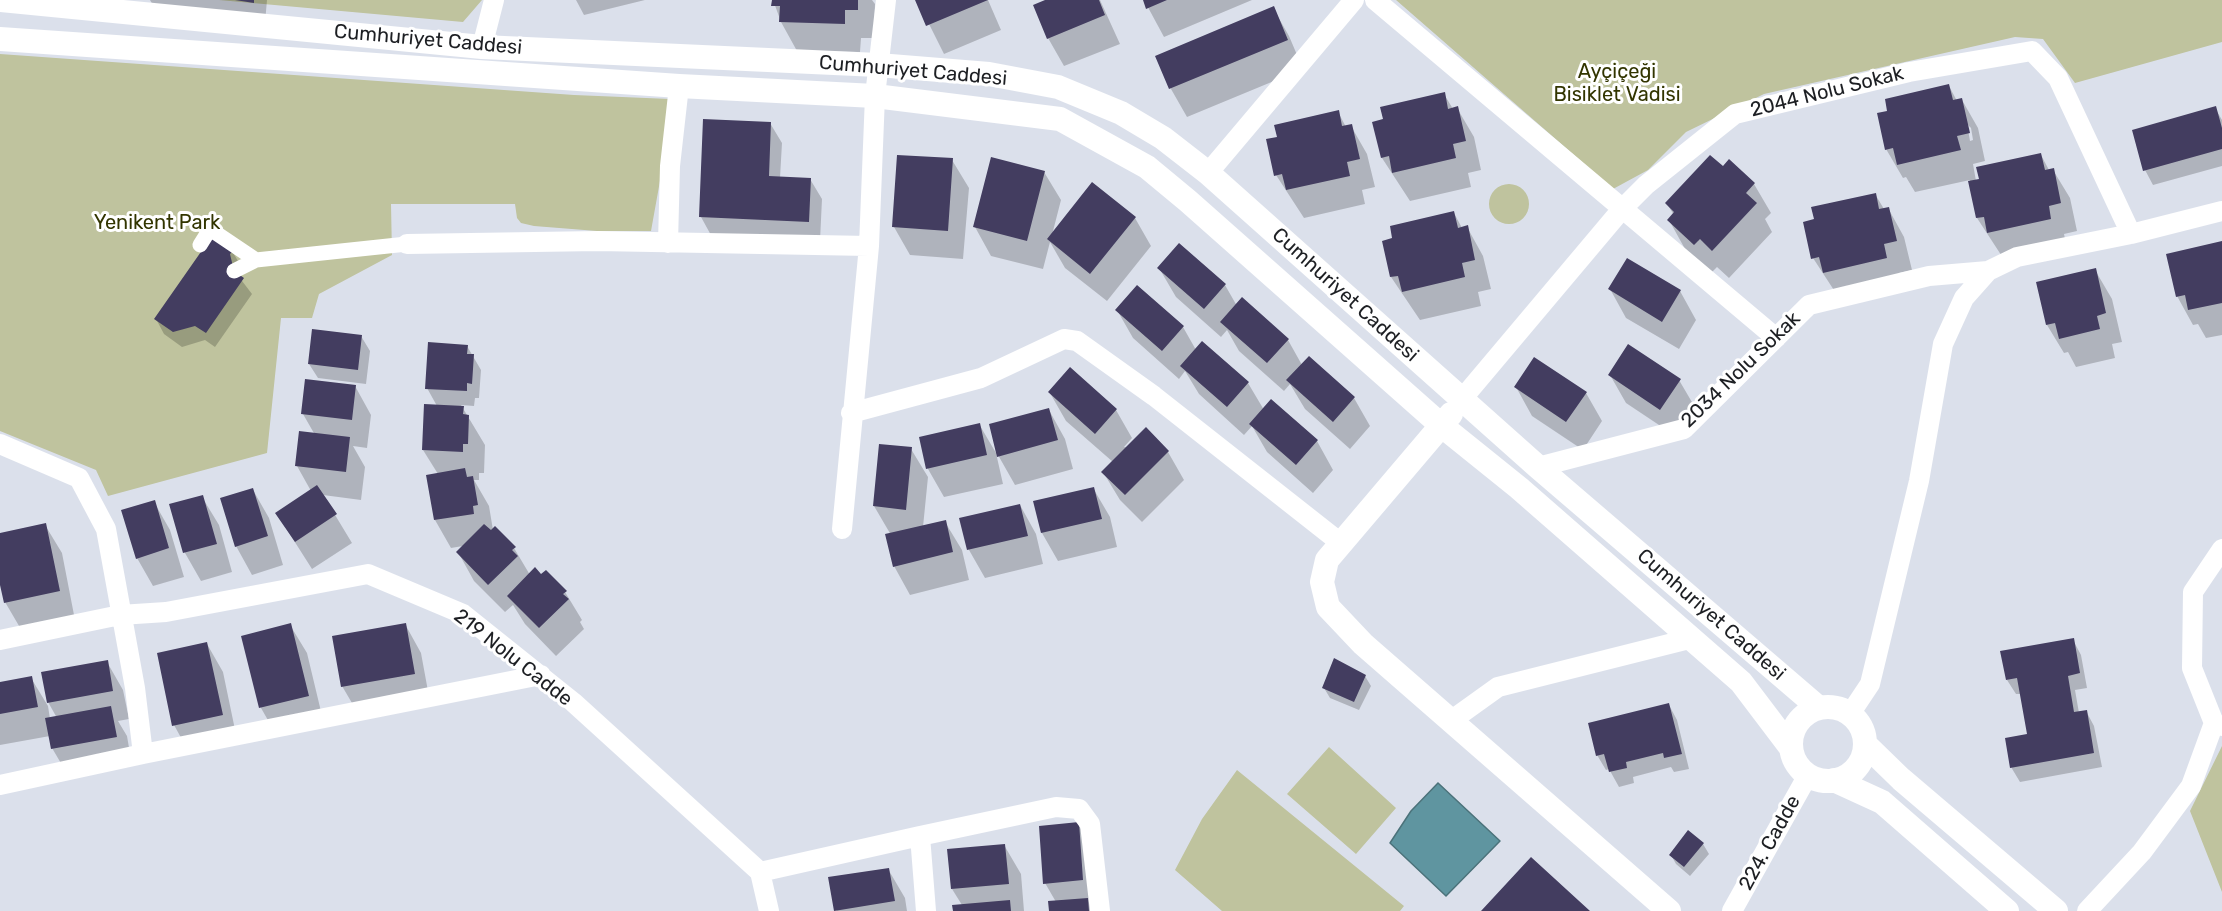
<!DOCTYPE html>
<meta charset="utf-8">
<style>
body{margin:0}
canvas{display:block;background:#dbe0eb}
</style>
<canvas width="2222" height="911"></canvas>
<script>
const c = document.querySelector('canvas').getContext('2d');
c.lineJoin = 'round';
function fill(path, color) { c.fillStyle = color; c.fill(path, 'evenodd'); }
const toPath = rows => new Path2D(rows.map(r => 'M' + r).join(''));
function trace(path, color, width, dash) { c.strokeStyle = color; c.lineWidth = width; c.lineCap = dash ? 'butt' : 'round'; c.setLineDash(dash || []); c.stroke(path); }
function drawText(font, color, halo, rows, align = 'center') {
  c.font = font + ' Rubik,sans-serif'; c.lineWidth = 6; c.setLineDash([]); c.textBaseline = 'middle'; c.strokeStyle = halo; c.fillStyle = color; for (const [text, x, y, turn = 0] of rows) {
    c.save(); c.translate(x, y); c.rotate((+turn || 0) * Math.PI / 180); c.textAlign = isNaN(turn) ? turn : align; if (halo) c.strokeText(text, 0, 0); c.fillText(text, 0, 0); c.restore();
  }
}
const green = toPath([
 [219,0,482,0,463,22],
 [1396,0,2222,0,2222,42,2075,83,2043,39,2015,37,1764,94,1686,132,1648,170,1613,189],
 [0,54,574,95,670,99,665,153,651,231,597,231,534,226,521,223,517,218,515,204,391,204,392,255,319,294,312,318,281,318,267,453,108,496,96,470,0,431],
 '1489 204a20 20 0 1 1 40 0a20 20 0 1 1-40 0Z',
 [2222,746,2222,892,2190,811],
 [1329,747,1396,808,1356,854,1287,794],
 [1237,770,1404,906,1400,911,1222,911,1175,870,1202,819]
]);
const water = toPath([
 [1438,783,1500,841,1446,896,1390,843,1411,811,1438,783]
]);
const shadow = toPath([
 [150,0,267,0,265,23,157,12],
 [572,0,645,0,584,15,576,0],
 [773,0,872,0,875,4,874,38,861,38,860,52,797,51,781,22],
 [917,0,988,0,1001,30,944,54],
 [1049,0,1100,0,1120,44,1064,66,1048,38],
 [1144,0,1252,0,1164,37],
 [1273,8,1289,36,1303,69,1187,117,1171,89,1157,56],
 [1949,86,1957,101,1962,100,1978,128,1985,161,1973,164,1976,181,2041,155,2049,170,2053,170,2070,198,2077,231,2064,234,2067,248,2005,261,1977,218,1970,180,1915,192,1906,177,1903,178,1886,149],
 [1967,124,1971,128,1973,140,1970,141],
 [1444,94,1453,109,1457,108,1474,137,1481,170,1468,173,1471,187,1410,201,1382,158,1374,123],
 [2215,108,2222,120,2222,166,2153,185,2145,170],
 [1338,112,1346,127,1351,126,1367,154,1375,187,1362,190,1365,204,1304,218,1276,175,1279,138],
 [705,121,770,123,782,143,780,178,810,179,822,199,820,241,712,237,701,217],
 [952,160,969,188,963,259,910,255,894,227],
 [1729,161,1754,184,1771,213,1765,219,1772,232,1729,278,1717,267,1711,273,1685,249,1669,220,1674,215,1667,204,1723,168],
 [1044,172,1061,200,1052,235,1135,218,1151,246,1107,301,1065,268,1050,242,1043,269,991,256,975,227],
 [1875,194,1884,209,1888,208,1904,237,1912,270,1899,273,1902,287,1841,301,1813,258],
 [1454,213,1462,228,1467,227,1483,256,1491,289,1478,292,1481,306,1420,320,1391,277,1384,242],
 [2222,242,2222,335,2206,338,2198,324,2193,325,2177,296],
 [1179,245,1225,285,1237,306,1288,340,1302,365,1354,398,1370,426,1350,449,1305,409,1290,384,1284,391,1239,351,1227,330,1221,337,1176,297,1159,268],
 [232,251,241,266,239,277,252,294,215,347,205,340,182,347,164,334,156,319],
 [2095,270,2112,299,2122,342,2112,344,2115,358,2076,367,2068,352,2064,353,2047,325,2038,283],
 [1610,289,1680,291,1696,320,1679,349,1626,318],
 [1117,310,1183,327,1196,350,1203,343,1248,383,1264,410,1317,441,1333,470,1313,493,1267,452,1252,426,1244,435,1199,394,1185,371,1179,379,1133,338],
 [361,336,370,351,366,384,318,378,309,364],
 [467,346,481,370,479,398,475,398,474,406,461,405,485,445,484,473,479,473,479,480,474,480,489,506,493,530,514,548,530,575,541,576,565,592,582,620,580,622,584,629,556,656,525,624,513,605,505,612,474,581,458,552,463,546,451,548,435,520,428,476,438,474,423,450,437,406,427,388],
 [1610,375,1679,380,1696,409,1677,437,1626,403],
 [355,386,371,415,367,448,353,446,365,467,361,500,323,495,352,543,312,569,277,514,311,491,297,466,315,435,303,414],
 [1516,387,1586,393,1602,421,1583,450,1532,416],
 [1050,393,1116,410,1132,438,1124,447,1168,452,1184,480,1142,522,1120,500,1103,472,1113,462,1066,421],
 [1049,410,1065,439,1073,469,1015,485,998,455],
 [979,424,996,453,1003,484,944,497,928,469,921,438],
 [911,449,928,477,923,527,945,522,962,550,969,580,910,595,894,566,891,535,874,506],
 [1093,488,1110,517,1117,547,1058,561,1042,533,1035,502],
 [253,490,269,518,283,565,252,575,236,546],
 [202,497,219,525,232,572,201,581,185,553,171,505],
 [154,502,170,530,184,577,153,586,137,558],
 [1020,505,1036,534,1043,564,985,578,969,550,961,519],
 [45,525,62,553,75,620,22,631,5,602,0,577,0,534],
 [405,624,421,653,430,702,359,715,342,686],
 [290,625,307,653,324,724,277,736,261,708,243,637],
 [2073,640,2081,655,2087,688,2075,690,2079,713,2086,711,2094,726,2102,767,2020,782,2011,767,2029,735,2021,694,2016,694,2007,680],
 [207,644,223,672,238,744,190,754,174,725],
 [107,662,123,690,129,719,118,721,127,736,132,765,69,777,52,748,50,736,0,745,0,684,31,678,48,706,50,719,57,718,48,702],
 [1365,676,1371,686,1359,710,1330,698,1324,688],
 [1669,705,1677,720,1689,769,1674,772,1671,767,1633,777,1634,783,1619,787,1609,769,1606,770,1597,755],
 [1078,824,1094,852,1094,911,1050,911,1056,902,1045,883],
 [1689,833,1703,844,1709,854,1690,876,1676,864,1671,855],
 [1004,845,1021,874,1024,911,954,911,962,905,952,889],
 [888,869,905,898,907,911,836,911]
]);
const building = toPath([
 [235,0,254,0,254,3],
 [772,0,858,0,858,10,845,10,845,24,779,22,780,6,771,6],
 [915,0,988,0,926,26],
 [1045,0,1099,0,1105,15,1047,39,1033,5],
 [1143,0,1167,0,1146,9],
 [1274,6,1288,40,1169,89,1155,56],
 [1949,84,1953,100,1962,98,1970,133,1957,136,1961,150,1897,165,1893,148,1885,150,1877,113,1887,111,1885,99],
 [1445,92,1448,109,1458,106,1466,141,1453,144,1456,158,1392,173,1389,156,1381,158,1372,122,1383,119,1380,107],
 [2216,106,2222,128,2222,149,2143,171,2132,130],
 [1339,110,1342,126,1352,124,1360,159,1347,162,1350,176,1286,190,1282,174,1274,176,1266,139,1277,137,1274,125],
 [703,119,771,122,769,176,811,178,809,222,699,217],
 [2041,153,2045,170,2054,168,2061,203,2049,206,2051,219,1987,233,1984,217,1976,218,1968,181,1979,179,1976,167],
 [897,155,953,158,948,231,892,227],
 [1710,155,1723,166,1729,159,1755,183,1746,193,1757,203,1712,251,1700,239,1694,245,1667,220,1674,212,1665,203],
 [991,157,1045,171,1027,241,973,227],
 [1092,182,1136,217,1090,274,1047,239],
 [1876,193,1879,209,1889,207,1897,241,1884,244,1887,258,1823,273,1819,257,1811,259,1803,222,1814,219,1811,207],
 [1454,211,1458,228,1468,225,1475,260,1462,263,1465,277,1402,292,1398,276,1390,277,1382,241,1392,238,1390,226],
 [212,236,234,250,230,254,234,271,244,278,206,333,195,326,173,332,154,319],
 [2222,241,2222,303,2188,310,2185,295,2176,297,2166,254],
 [1179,243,1226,284,1204,309,1157,268],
 [1627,258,1681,290,1662,322,1608,289],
 [2096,268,2106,313,2097,316,2100,329,2059,339,2055,323,2046,325,2036,282],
 [1137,285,1184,326,1162,351,1115,310],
 [1242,297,1289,339,1267,363,1220,322],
 [312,329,362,335,358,370,308,364],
 [1202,341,1249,382,1227,407,1180,366],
 [428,342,468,345,467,354,474,354,472,384,467,383,467,391,425,389],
 [1628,344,1681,379,1660,410,1608,375],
 [1309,356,1355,397,1333,422,1286,380],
 [1534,357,1587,392,1566,422,1514,387],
 [1070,367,1117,409,1095,434,1048,392],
 [305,379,356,385,352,420,301,414],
 [1271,399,1318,440,1296,465,1249,424],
 [424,404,464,406,463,414,469,415,468,444,463,444,463,452,422,450],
 [1049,408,1058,440,997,457,989,424],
 [980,423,987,455,926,469,919,437],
 [1146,427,1169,451,1125,495,1101,472],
 [299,431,350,437,346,472,295,466],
 [879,444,912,447,906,510,873,506],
 [465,468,467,477,473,476,478,505,473,506,474,514,434,520,426,475],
 [317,485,337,514,295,542,275,513],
 [1094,487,1102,519,1041,533,1033,501],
 [253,488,268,536,235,547,220,498],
 [203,495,217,544,183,553,169,504],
 [155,500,169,548,136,559,121,510],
 [1020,504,1028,536,967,550,959,518],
 [946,520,953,552,893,567,885,534],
 [46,523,60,591,4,603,0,585,0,533],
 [484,524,491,530,495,526,516,547,512,550,518,556,488,585,456,552],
 [535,567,541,574,546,570,567,591,563,594,569,599,539,628,507,596],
 [291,623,309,696,259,708,241,636],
 [406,623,415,674,341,687,332,636],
 [2074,638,2080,673,2068,676,2074,712,2087,710,2094,753,2010,768,2005,738,2027,734,2017,678,2006,680,2000,651],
 [207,642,223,715,172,726,157,653],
 [1334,658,1366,675,1354,702,1322,688],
 [108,660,113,691,47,703,41,672],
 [32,676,38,707,0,714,0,682],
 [1669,703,1682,754,1664,758,1663,753,1626,762,1627,768,1609,772,1604,754,1596,756,1588,723],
 [111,706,117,737,51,749,45,718],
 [1079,822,1083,880,1043,884,1039,826],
 [1688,830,1704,843,1684,867,1669,855],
 [1005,844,1009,884,951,889,947,849],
 [1531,857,1590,911,1481,911],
 [889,868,895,901,834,911,828,877],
 [1088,898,1089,911,1049,911,1048,901],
 [1010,900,1011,911,953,911,952,905]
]);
const pedestrian = toPath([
 [200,245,210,229,256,260,407,244],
 [234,271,256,260]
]);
const minor = toPath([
 [1375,0,1776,338],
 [482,47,494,0],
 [1208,173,1354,0],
 [668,243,670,166,679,86],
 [407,244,598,241,869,246,875,96,886,0],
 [1462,399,1622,209,1646,185,1735,114,1909,72,2032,51,2058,78,2131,234],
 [851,413,981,378,1064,339,1077,341,1154,396,1342,544],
 [0,444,79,478,106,529,135,688,143,754,541,675],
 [1538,467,1684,429,1809,305,1929,276,1988,271,2017,257,2131,234,2222,211],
 [842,529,869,246],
 [2222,549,2193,592,2192,668,2214,723,2222,726],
 [0,640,120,615,166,612,368,574,463,614,573,702,760,872],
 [1850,714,1870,684,1919,481,1943,344,1964,298,1988,271],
 [1452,720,1498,687,1693,638],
 [0,785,143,754],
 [920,836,1056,807,1079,809,1090,824,1100,911],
 [760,872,920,836,926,911],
 [760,872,769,911],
 [1732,911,1808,775],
 [2087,911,2142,852,2191,786,2214,723]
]);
const tertiary = toPath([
 [0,0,482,47,878,65,989,74,1058,87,1121,113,1163,138,1208,173,1538,467,1819,708],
 [0,39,679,86,875,96,1060,119,1147,167,1188,201,1442,426,1519,488,1741,682,1791,748],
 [1451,414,1327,560,1322,582,1328,607,1363,644,1669,911],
 '1791 744a37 37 0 1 1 74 0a37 37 0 1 1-74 0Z',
 [1865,744,1901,779,2056,911],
 [1834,780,1882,802,2007,911]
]);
const streetNames = [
 ["Cumhuriyet Caddesi",428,40,5],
 ["Cumhuriyet Caddesi",913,71,5],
 ["2044 Nolu Sokak",1827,92,-14],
 ["Cumhuriyet Caddesi",1345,295,42],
 ["2034 Nolu Sokak",1741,370,-44],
 ["Cumhuriyet Caddesi",1711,615,41],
 ["219 Nolu Cadde",513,658,38],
 ["224. Cadde",1770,843,-61]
];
const parkNames = [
 ["Ayçiçeği",1617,72],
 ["Bisiklet Vadisi",1617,95],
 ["Yenikent Park",157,223]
];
fill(green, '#bfc39e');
fill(water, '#5f95a0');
trace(water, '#4b727a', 1.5);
fill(shadow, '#0003');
fill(building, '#433d60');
trace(pedestrian, '#fff', 15);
trace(minor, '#fff', 20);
trace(tertiary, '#fff', 24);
drawText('20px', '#1d1f23', '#fff', streetNames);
drawText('20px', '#323500', '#fff', parkNames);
</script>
